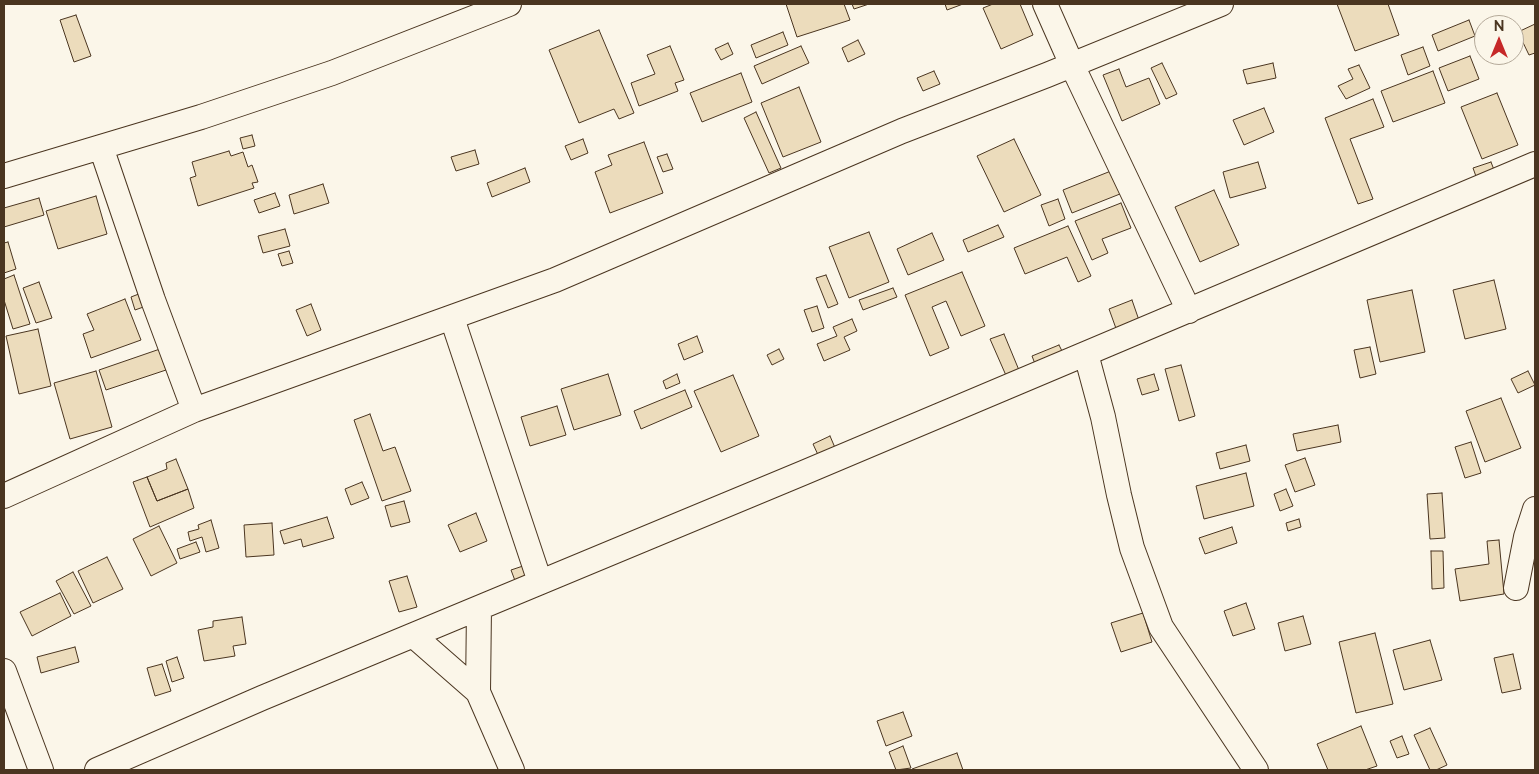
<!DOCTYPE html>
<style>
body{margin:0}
#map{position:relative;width:1539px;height:774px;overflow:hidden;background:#fbf6e9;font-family:Raleway,sans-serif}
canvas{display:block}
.frame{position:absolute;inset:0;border:5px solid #4a3520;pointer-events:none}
.north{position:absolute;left:1474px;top:15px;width:50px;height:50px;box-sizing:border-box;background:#fbf6e9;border:1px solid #b4a999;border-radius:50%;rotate:0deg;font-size:14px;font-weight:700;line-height:20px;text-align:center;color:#4a3520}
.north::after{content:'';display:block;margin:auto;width:18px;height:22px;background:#c62828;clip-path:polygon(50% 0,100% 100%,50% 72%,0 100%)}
</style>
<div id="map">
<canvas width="1539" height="774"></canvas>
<div class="frame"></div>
<div class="north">N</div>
</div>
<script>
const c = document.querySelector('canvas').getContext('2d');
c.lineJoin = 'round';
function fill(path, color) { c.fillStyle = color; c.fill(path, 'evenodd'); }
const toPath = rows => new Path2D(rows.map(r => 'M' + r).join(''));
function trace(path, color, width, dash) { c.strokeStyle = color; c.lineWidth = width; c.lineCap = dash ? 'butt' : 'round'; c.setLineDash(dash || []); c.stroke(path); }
const building = toPath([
 [786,4,844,4,850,20,797,37,786,4],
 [852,4,869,4,854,9,852,4],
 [945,4,963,4,947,10,945,4],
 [993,4,1020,4,1033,35,1001,49,983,8,993,4],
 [1337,4,1388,4,1399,35,1355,51,1337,4],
 [76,15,91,56,74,62,60,20,76,15],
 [1469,20,1475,36,1438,51,1432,35,1469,20],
 [1535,24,1535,53,1529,55,1518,32,1535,24],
 [599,30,634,113,619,119,614,109,579,123,549,50,599,30],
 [783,32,788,45,756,58,751,45,783,32],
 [858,40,865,54,848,62,842,48,858,40],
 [728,43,733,54,721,60,715,49,728,43],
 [670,46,684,80,675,83,678,91,639,106,631,83,655,74,647,55,670,46],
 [801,46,809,63,762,84,754,66,801,46],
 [1423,47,1430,66,1408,75,1401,55,1423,47],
 [1470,56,1479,79,1448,91,1439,68,1470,56],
 [1162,63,1177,94,1166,99,1151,68,1162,63],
 [1273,63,1276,78,1247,84,1243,70,1273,63],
 [1359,65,1370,88,1346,99,1338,86,1353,79,1348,69,1359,65],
 [1119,69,1126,87,1149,78,1160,104,1122,121,1103,75,1119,69],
 [934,71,940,84,923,91,917,78,934,71],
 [1433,71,1445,103,1393,122,1381,91,1433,71],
 [741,73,752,102,702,122,690,93,741,73],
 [799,87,821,142,783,157,761,103,799,87],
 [1497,93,1518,145,1482,159,1461,107,1497,93],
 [1373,99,1384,127,1350,139,1373,199,1358,204,1325,118,1373,99],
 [1264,108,1274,132,1244,145,1233,120,1264,108],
 [756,112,781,168,769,173,744,118,756,112],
 [252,135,255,146,243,149,240,138,252,135],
 [583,139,588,153,571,160,565,146,583,139],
 [1014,139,1041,195,1004,212,977,156,1014,139],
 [644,142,663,193,610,213,595,172,612,165,608,155,644,142],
 [475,150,479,164,456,171,451,157,475,150],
 [229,151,231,156,243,152,248,167,252,165,258,182,252,183,254,188,198,206,190,178,196,176,192,162,229,151],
 [667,154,673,169,663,172,657,157,667,154],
 [1258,162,1266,188,1230,198,1223,172,1258,162],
 [1491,162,1496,175,1478,182,1473,168,1491,162],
 [525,168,530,182,492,197,487,183,525,168],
 [1116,169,1125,192,1072,213,1063,190,1116,169],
 [323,184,329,203,294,214,289,195,323,184],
 [1214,190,1239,245,1200,262,1175,207,1214,190],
 [275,193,280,206,259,213,254,200,275,193],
 [96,196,107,234,58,249,46,211,96,196],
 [39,198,44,215,4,227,4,208,39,198],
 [1058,199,1065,219,1049,226,1041,205,1058,199],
 [1121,203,1131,228,1102,239,1108,253,1092,260,1075,221,1121,203],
 [998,225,1004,237,968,252,963,240,998,225],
 [1068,226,1091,276,1078,282,1067,257,1025,274,1014,248,1068,226],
 [285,229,290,246,263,253,258,236,285,229],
 [869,232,889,282,849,298,829,247,869,232],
 [932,233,944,260,908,275,897,249,932,233],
 [8,242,16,269,4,273,4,243,8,242],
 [289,251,293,263,282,266,278,254,289,251],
 [962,272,985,326,961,336,946,301,932,307,949,348,930,356,905,295,962,272],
 [14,275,30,324,13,329,4,300,4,279,14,275],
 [826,275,838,304,828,308,816,278,826,275],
 [1494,280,1506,329,1465,339,1453,290,1494,280],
 [39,282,52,318,36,323,23,288,39,282],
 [893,288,897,297,863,310,859,300,893,288],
 [1412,290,1425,352,1380,362,1367,300,1412,290],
 [144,292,149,305,135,310,131,297,144,292],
 [125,299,141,340,91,358,83,334,94,330,87,314,125,299],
 [1132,300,1141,326,1118,334,1109,309,1132,300],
 [311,304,321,330,307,336,296,310,311,304],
 [817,306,824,328,812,332,804,310,817,306],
 [852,319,857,331,844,337,850,350,824,361,817,344,837,336,833,327,852,319],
 [38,329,51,386,19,394,6,336,38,329],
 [1004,334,1021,375,1008,380,990,339,1004,334],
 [697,336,703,352,684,360,678,344,697,336],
 [1059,345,1065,357,1037,369,1032,356,1059,345],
 [1370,347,1376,374,1360,378,1354,350,1370,347],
 [160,349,166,370,106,390,99,370,160,349],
 [779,349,784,359,772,365,767,355,779,349],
 [1181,365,1195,416,1179,421,1165,369,1181,365],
 [96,371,112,427,70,439,54,383,96,371],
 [1528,371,1535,385,1518,393,1511,379,1528,371],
 [608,374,621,415,574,430,561,389,608,374],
 [677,374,680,383,666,389,663,381,677,374],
 [1154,374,1159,390,1142,395,1137,379,1154,374],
 [733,375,759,436,721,452,694,391,733,375],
 [685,390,692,407,641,429,634,411,685,390],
 [1501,398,1521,448,1485,462,1466,411,1501,398],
 [557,406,566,435,530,446,521,417,557,406],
 [370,414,383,451,395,447,411,491,382,501,354,420,370,414],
 [1338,425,1341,442,1297,451,1293,434,1338,425],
 [830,436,836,450,819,457,813,444,830,436],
 [1471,442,1481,473,1465,478,1455,447,1471,442],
 [1246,445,1250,461,1220,469,1216,453,1246,445],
 [1305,458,1315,485,1295,492,1285,465,1305,458],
 [176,459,188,489,157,501,147,477,167,469,166,463,176,459],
 [1246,473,1254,506,1204,519,1196,486,1246,473],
 [147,477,157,501,188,489,194,508,150,527,133,482,147,477],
 [362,482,369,498,351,505,345,489,362,482],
 [1286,489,1293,506,1280,511,1274,494,1286,489],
 [1442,493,1445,538,1430,539,1427,494,1442,493],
 [404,501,410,522,391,527,385,506,404,501],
 [476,513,487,541,460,552,448,525,476,513],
 [327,517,334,538,303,547,301,539,284,544,280,531,327,517],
 [1299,519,1301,527,1288,531,1286,523,1299,519],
 [211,520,219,548,206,552,202,537,190,541,188,532,199,529,198,525,211,520],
 [272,523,274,555,246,557,244,525,272,523],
 [159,526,177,563,151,576,133,539,159,526],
 [1232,527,1237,543,1205,554,1199,538,1232,527],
 [1499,540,1504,594,1460,601,1455,569,1489,564,1487,541,1499,540],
 [196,542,200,552,180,559,177,549,196,542],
 [1431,551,1443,551,1444,588,1432,589,1431,551],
 [107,557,123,589,93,603,78,571,107,557],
 [526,565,533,580,517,586,511,570,526,565],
 [73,572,91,606,74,614,56,581,73,572],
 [407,576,417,607,399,612,389,581,407,576],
 [60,593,71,616,32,636,20,612,60,593],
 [1246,603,1255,629,1233,636,1224,611,1246,603],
 [1143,613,1152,642,1121,652,1111,623,1143,613],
 [1303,616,1311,644,1285,651,1278,623,1303,616],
 [242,617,246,644,233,646,235,656,204,661,198,630,213,627,213,621,242,617],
 [1375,633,1393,704,1356,713,1339,642,1375,633],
 [1430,640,1442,680,1404,690,1393,650,1430,640],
 [75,647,79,662,41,673,37,657,75,647],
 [1513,654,1521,689,1502,693,1494,658,1513,654],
 [177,657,184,678,172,682,166,661,177,657],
 [162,664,171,691,155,696,147,668,162,664],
 [903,712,912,736,886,746,877,721,903,712],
 [1361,726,1377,766,1365,770,1328,770,1317,744,1361,726],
 [1430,728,1447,765,1436,770,1430,770,1414,735,1430,728],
 [1402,736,1409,754,1397,758,1390,741,1402,736],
 [903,746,911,768,896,770,889,752,903,746],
 [957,753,963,770,912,770,912,769,957,753]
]);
const minor = toPath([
 [1045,4,1072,65,1189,311],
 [101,147,153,300,194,410,555,280,902,131,1047,75,1221,4],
 [4,176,201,117,332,73,509,4],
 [452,318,540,582],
 [1086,354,1103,417,1119,495,1132,548,1161,627,1256,770],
 [4,496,194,410],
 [1516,588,1526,537,1535,509],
 [479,608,478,692,512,770],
 [414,636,478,692],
 [4,671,41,770],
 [97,770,262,698,803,473,1535,164]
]);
fill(building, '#ecdcbc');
trace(building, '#4a3520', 1);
trace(minor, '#4a3520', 26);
trace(minor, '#fbf6e9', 24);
</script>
